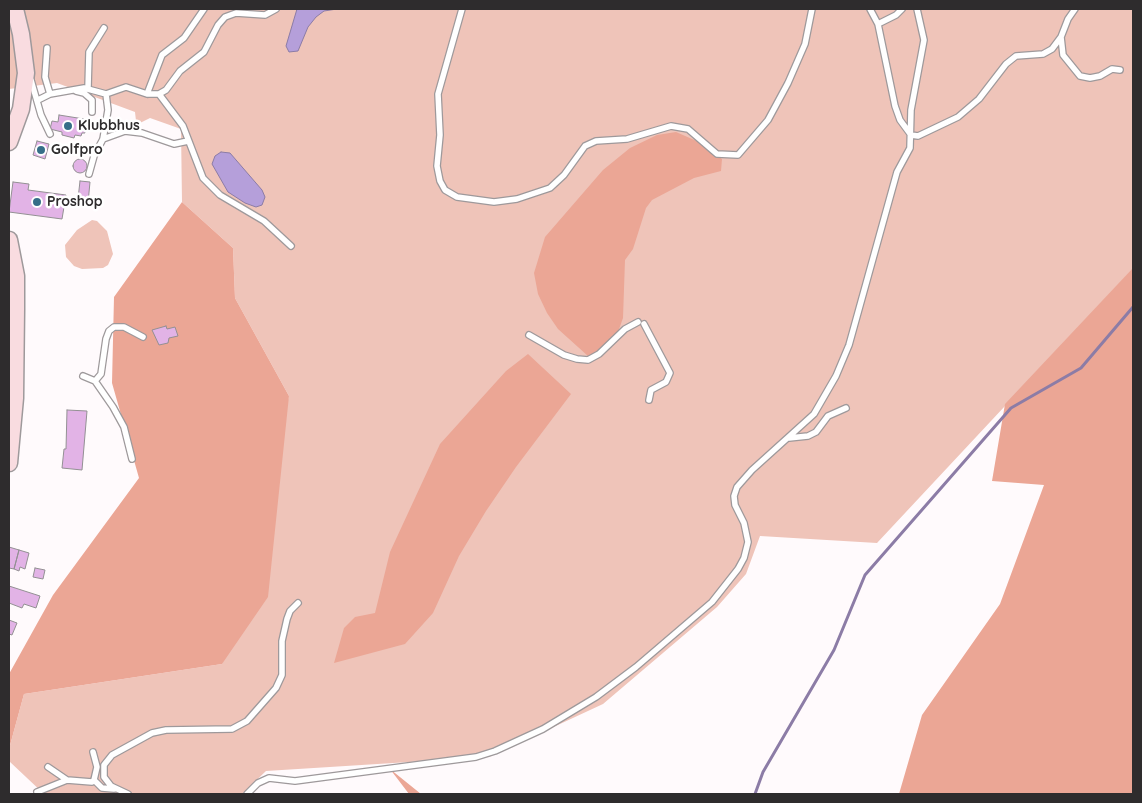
<!DOCTYPE html>
<style>
body{margin:0}
#map{position:relative;width:1142px;height:803px;overflow:hidden;background:#fffafc;font-family:Quicksand,sans-serif}
canvas{display:block}
.frame{position:absolute;inset:0;border:10px solid #2e2c2d;pointer-events:none}
</style>
<div id="map">
<canvas width="1142" height="803"></canvas>
<div class="frame"></div>
</div>
<script>
const c = document.querySelector('canvas').getContext('2d');
c.lineJoin = 'round';
function fill(path, color) { c.fillStyle = color; c.fill(path, 'evenodd'); }
const toPath = rows => new Path2D(rows.map(r => 'M' + r).join(''));
function trace(path, color, width, dash) { c.strokeStyle = color; c.lineWidth = width; c.lineCap = dash ? 'butt' : 'round'; c.setLineDash(dash || []); c.stroke(path); }
function drawText(font, color, halo, rows, align = 'center') {
  c.font = font + ' Quicksand,sans-serif'; c.lineWidth = 5; c.setLineDash([]); c.textBaseline = 'middle'; c.strokeStyle = halo; c.fillStyle = color; for (const [text, x, y, turn = 0] of rows) {
    c.save(); c.translate(x, y); c.rotate((+turn || 0) * Math.PI / 180); c.textAlign = isNaN(turn) ? turn : align; if (halo) c.strokeText(text, 0, 0); c.fillText(text, 0, 0); c.restore();
  }
}
const green = toPath([
 [9,9,1133,9,1133,269,877,543,760,536,746,574,717,607,603,704,489,757,266,771,242,794,44,794,9,761,9,749,24,694,222,664,289,396,235,298,233,248,182,202,181,129,150,118,140,123,136,121,135,112,57,83,9,89],
 [92,220,97,221,107,231,113,254,108,265,103,268,82,269,74,266,66,257,65,245,77,230]
]);
const forest = toPath([
 [676,132,699,142,722,159,721,171,694,178,652,200,646,208,633,249,625,260,623,318,618,332,608,343,597,353,588,356,558,329,547,313,538,294,534,273,545,237,603,170,630,148,657,135],
 [182,202,233,248,235,298,289,396,268,597,222,664,24,694,9,749,9,674,53,595,139,478,112,383,114,297],
 [1133,268,1133,794,899,794,922,715,1000,604,1044,485,992,481,1005,404],
 [528,354,571,394,516,467,486,511,459,556,433,613,405,644,334,663,344,628,355,617,375,613,390,552,440,444,506,371],
 [390,769,421,794,409,794]
]);
const water = toPath([
 [297,9,337,9,324,11,316,17,308,27,298,51,289,52,286,46,297,9],
 [221,152,230,153,262,190,265,197,262,205,256,207,245,203,228,192,212,164,215,156,221,152]
]);
const stream = toPath([
 [755,794,763,772,834,650,865,575,1011,408,1081,368,1133,307]
]);
const building = toPath([
 [59,115,84,119,84,123,86,123,85,133,82,133,81,136,75,135,74,138,62,135,62,132,50,129,52,121,58,122,59,115],
 [37,141,49,144,45,159,33,155,37,141],
 '73 166a7 7 0 1 1 14 0a7 7 0 1 1-14 0Z',
 [80,181,90,182,88,203,78,199,80,181],
 [13,182,29,184,28,190,66,195,62,219,9,212,13,182],
 [166,326,167,329,175,327,178,336,169,338,168,343,159,345,152,330,166,326],
 [67,410,87,411,82,470,62,468,64,449,66,449,67,410],
 [9,547,19,550,14,569,9,568,9,547],
 [19,550,29,553,25,569,20,567,19,571,14,569,19,550],
 [35,568,45,570,43,579,33,577,35,568],
 [9,586,40,596,36,608,24,604,22,608,9,603,9,586],
 [9,620,17,623,12,635,9,634,9,620]
]);
const lane = toPath([
 [462,9,438,94,440,135,437,166,440,181,445,190,457,197,494,202,517,199,550,188,564,175,585,146,596,141,627,139,671,126,688,129,717,154,738,155,768,120,788,83,805,44,812,9],
 [870,9,878,24,895,106,900,120,911,135,918,136,958,117,979,99,1006,64,1016,56,1043,54,1052,49,1061,37],
 [1075,9,1068,19,1061,37,1063,55,1080,76,1090,78,1100,76,1112,69,1120,70],
 [878,24,896,15,902,9],
 [47,48,45,77,50,94],
 [31,80,41,115,50,134],
 [88,88,89,52,104,28],
 [76,91,84,93,92,100,92,112],
 [147,94,162,55,184,38,204,9],
 [159,94,183,126,203,178,220,195,264,221,291,246],
 [38,100,50,94,84,88,106,94],
 [103,139,125,131,142,133,174,144,188,141],
 [89,174,94,156,103,139,108,110,106,94,126,87,147,94,159,94,166,90,180,71,204,52,218,25,225,17,236,13,265,15,276,9],
 [644,324,670,373,666,382,651,390,649,400],
 [529,335,564,355,577,359,588,360,599,354,625,329,638,322],
 [83,376,95,381,113,407,124,427,132,459],
 [95,381,101,374,106,339,109,331,114,327,124,327,143,337],
 [789,438,808,436,816,432,828,416,846,408],
 [93,752,97,767,94,780],
 [48,767,67,780,92,782,94,780],
 [94,780,102,788,114,789],
 [37,792,67,780],
 [128,794,111,786,104,777,104,765,112,755,152,733,166,730,232,729,247,721,276,688,282,675,282,641,287,619,290,611,298,603],
 [247,794,258,783,269,778,295,781,476,757,495,751,543,729,596,697,636,667,712,602,738,569,744,558,748,542,744,523,735,505,734,496,737,487,752,470,814,414,836,376,849,345,897,172,910,148,911,110,924,40,917,9]
]);
const secondary = toPath([
 [9,142,21,109,26,73,21,34,15,9],
 [9,240,16,276,16,309,15,398,9,463]
]);
const markers = [
 [68,126,5,"#366e88"],
 [41,150,5,"#366e88"],
 [37,202,5,"#366e88"]
];
const poiNames = [
 ["Klubbhus",78,126],
 ["Golfpro",51,150],
 ["Proshop",47,202]
];
fill(green, '#efc4b9');
fill(forest, '#eba695');
fill(water, '#b59fda');
trace(water, '#8c7ca6', 1);
trace(stream, '#8c7ca6', 3);
fill(building, '#e2b3e6');
trace(building, '#939093', 1);
trace(lane, '#9e999b', 8);
trace(secondary, '#9e999b', 19);
trace(lane, '#fff', 5.5);
trace(secondary, '#f9dce0', 16);
for (const [x, y, r, color] of markers) { const dot = new Path2D(); dot.arc(x, y, r, 0, 2 * Math.PI); c.fillStyle = color; c.fill(dot); trace(dot, '#fff', 2); }
drawText('bold 14px', '#2e2c2d', '#fff', poiNames, 'left');
</script>
